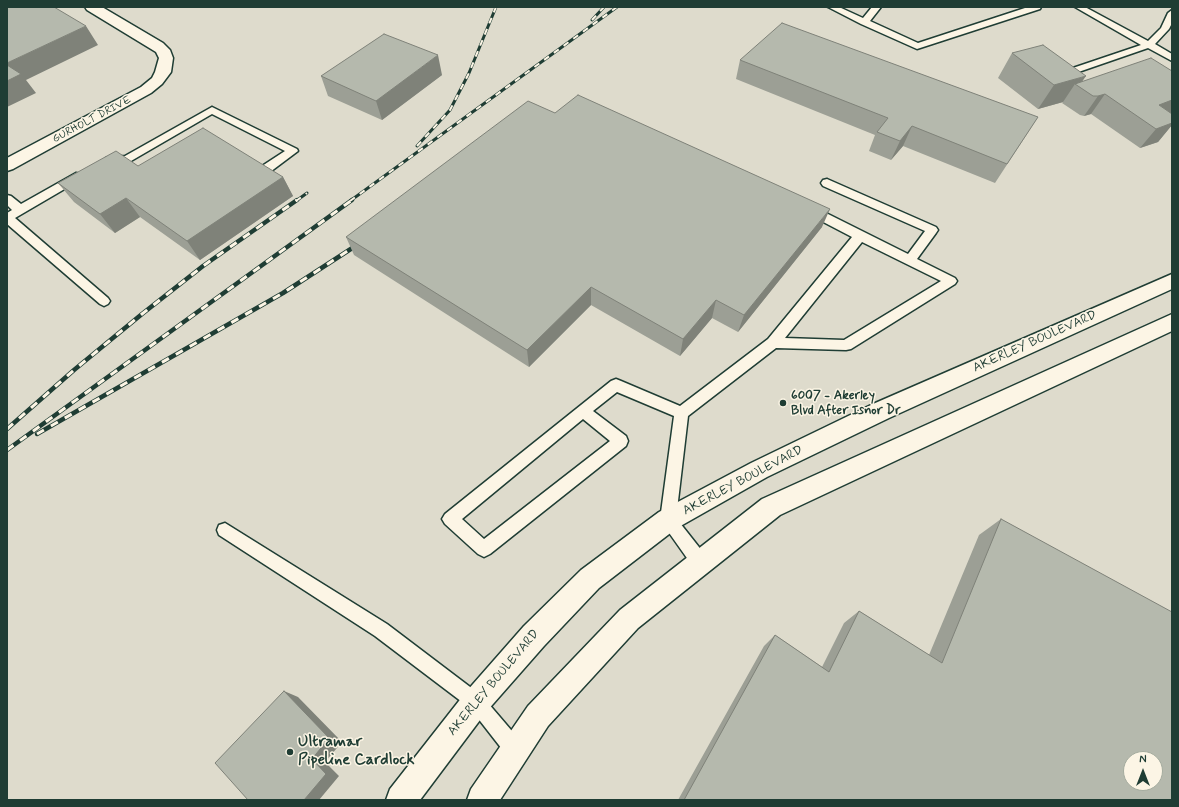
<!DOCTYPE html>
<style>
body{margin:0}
#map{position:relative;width:1179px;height:807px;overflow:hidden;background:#efeada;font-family:Mynerve,sans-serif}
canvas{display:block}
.frame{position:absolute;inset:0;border:8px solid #1f3d34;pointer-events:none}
.north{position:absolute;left:1123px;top:751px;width:40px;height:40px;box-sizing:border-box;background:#fcf5e5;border:1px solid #a4ab9e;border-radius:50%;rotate:0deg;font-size:11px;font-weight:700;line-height:16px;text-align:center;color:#1f3d34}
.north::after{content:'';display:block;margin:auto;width:14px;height:18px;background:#1f3d34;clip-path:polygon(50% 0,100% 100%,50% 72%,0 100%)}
</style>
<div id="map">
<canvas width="1179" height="807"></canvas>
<div class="frame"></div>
<div class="north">N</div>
</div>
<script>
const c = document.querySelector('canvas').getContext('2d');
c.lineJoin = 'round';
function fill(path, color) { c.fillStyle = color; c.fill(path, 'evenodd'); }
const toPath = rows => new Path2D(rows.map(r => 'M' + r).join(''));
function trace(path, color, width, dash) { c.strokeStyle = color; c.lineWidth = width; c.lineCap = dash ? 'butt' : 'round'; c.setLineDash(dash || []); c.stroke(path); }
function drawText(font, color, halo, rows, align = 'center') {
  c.font = font + ' Mynerve,sans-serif'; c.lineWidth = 3; c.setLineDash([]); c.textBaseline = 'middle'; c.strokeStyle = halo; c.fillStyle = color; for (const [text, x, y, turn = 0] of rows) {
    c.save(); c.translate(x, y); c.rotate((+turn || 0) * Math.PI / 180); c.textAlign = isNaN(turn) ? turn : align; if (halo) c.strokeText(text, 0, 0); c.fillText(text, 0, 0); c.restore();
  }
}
const built = toPath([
 [7,7,1172,7,1172,800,7,800],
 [1131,759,1155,759,1155,783,1131,783]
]);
const lane = toPath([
 [828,7,839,7,863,18,872,7,881,7,870,21,918,43,1028,7,1041,7,1040,9,917,49,861,24,828,7],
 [1075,7,1085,7,1148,41,1161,28,1168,13,1172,10,1172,23,1169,29,1155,44,1172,54,1172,61,1148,48,1064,77,1058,77,1056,75,1058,73,1141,45,1075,7],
 [212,107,297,149,298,151,270,172,262,172,261,169,262,166,285,151,212,114,131,161,110,163,106,162,105,160,106,158,110,157,125,156,212,107],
 [76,173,80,174,81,177,80,180,15,218,108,298,110,301,108,304,104,306,100,304,7,224,7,213,12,210,7,205,7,195,11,196,21,204,76,173],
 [827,179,936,227,938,230,936,233,917,259,955,278,957,281,955,284,851,349,846,350,776,348,688,416,676,518,706,556,708,562,706,568,700,570,694,568,660,520,674,416,617,392,593,411,626,436,628,441,626,446,490,554,484,557,478,554,445,524,442,519,445,514,611,381,616,379,621,381,680,406,768,339,852,237,806,213,804,210,806,207,814,207,908,254,925,231,823,186,821,183,823,180,827,179],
 [862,242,941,281,844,340,785,338,862,242],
 [583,419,610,441,484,539,462,519,583,419],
 [225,523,387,624,482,696,523,744,525,751,523,758,516,760,509,758,470,708,375,636,219,535,217,530,219,525,225,523]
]);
const street = toPath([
 [85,7,102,7,163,43,170,50,173,58,171,72,162,84,151,93,13,169,7,171,7,158,141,87,152,78,155,72,159,58,156,52,87,10,85,7]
]);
const primary = toPath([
 [1172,274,1172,289,889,418,767,477,677,528,599,588,544,646,486,712,420,800,386,800,390,789,466,692,524,626,581,570,659,512,751,463,873,404,1172,274],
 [1172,314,1172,331,780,515,638,628,548,726,500,800,467,800,471,789,528,706,620,610,762,499,1172,314]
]);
const railFar1 = toPath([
 [592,20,604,7],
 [417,146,450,110,469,73,496,7],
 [296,201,307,193],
 [350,201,617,7]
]);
const rail = toPath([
 [7,429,74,370,142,314,203,266,297,200],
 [37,434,283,293,360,243],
 [7,450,352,200]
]);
const wall = toPath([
 [1012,53,1082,82,1172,71,1172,125,1158,142,1140,148,1091,114,1084,116,1080,115,1062,103,1063,102,1038,109,998,78],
 [740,60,1038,117,995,183,903,146,891,160,869,151,875,135,736,79],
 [442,75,382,120,328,96,321,76],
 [555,113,822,227,738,332,712,318,680,356,591,305,529,367,354,255,346,237],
 [138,166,283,177,293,196,200,260,140,217,115,233,74,202,58,183],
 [1001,519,1172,800,678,800,764,646,775,635,822,667,844,623,859,611,929,655,979,535]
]);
const shadedWall = toPath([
 [86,26,98,45,26,80,36,93,7,107,7,63],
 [438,55,442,75,382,120,376,101],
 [1086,76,1079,86,1075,84,1063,102,1038,109,1054,85],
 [1105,94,1091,114,1084,116,1098,96],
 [1172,100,1172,114,1159,105],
 [1172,123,1172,125,1158,142,1140,148,1156,129],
 [912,126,903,146,891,160,900,141],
 [283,177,293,196,200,260,187,241],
 [126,198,140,217,115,233,100,214],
 [830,209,822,227,738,332,744,315],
 [591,287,591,305,529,367,527,350],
 [716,300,712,318,680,356,683,339],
 [284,691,298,697,342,742,325,762,339,776,319,800,304,800,312,759]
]);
const building = toPath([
 [7,7,54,7,86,26,7,63,7,7],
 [782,23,1038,117,1007,164,912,126,900,141,877,132,888,118,740,60,782,23],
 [384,34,438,55,376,101,321,76,384,34],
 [1043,45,1086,76,1054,85,1012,53,1043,45],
 [1151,58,1172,71,1172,100,1159,105,1172,114,1172,123,1156,129,1105,94,1098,96,1093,96,1075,84,1151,58],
 [7,65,21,74,7,81,7,65],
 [578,95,830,209,744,315,716,300,683,339,591,287,527,350,346,237,528,101,555,113,578,95],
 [203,128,283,177,187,241,126,198,100,214,58,183,116,151,138,166,203,128],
 [1001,519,1172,612,1172,800,684,800,775,635,829,672,859,611,942,663,1001,519],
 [1131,759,1155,759,1155,783,1131,783,1131,759],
 [284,691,329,738,312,759,326,774,304,800,248,800,215,763,284,691]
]);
const markers = [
 [783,403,4,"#1f3d34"],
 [290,752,4,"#1f3d34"]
];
const farStreetnames = [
 ["GURHOLT DRIVE",92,120,-28]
];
const streetNames = [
 ["AKERLEY BOULEVARD",1035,342,-24],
 ["AKERLEY BOULEVARD",743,481,-28],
 ["AKERLEY BOULEVARD",494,683,-50]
];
const poiNames = [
 ["6007 - Akerley",791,396],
 ["Blvd After Isnor Dr",791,411]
];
const nearPoinames = [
 ["Ultramar",298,743],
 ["Pipeline Cardlock",298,761]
];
fill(built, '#dedbcc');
trace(lane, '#1f3d34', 3);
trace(street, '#1f3d34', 3);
trace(primary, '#1f3d34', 3);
fill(lane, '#fcf5e5');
fill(street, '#fcf5e5');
fill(primary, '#fcf5e5');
trace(railFar1, '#1f3d34', 3);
trace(rail, '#1f3d34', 4.5);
trace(railFar1, '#fcf5e5', 2, [6]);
trace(rail, '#fcf5e5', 3, [8]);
fill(wall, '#9c9f95');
fill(shadedWall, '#7f8279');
fill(building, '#b5b9ad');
trace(building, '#7f8279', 1);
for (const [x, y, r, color] of markers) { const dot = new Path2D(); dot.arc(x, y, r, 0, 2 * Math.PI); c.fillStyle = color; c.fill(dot); trace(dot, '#fcf5e5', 1.5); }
drawText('11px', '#1f3d34', '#fcf5e5', farStreetnames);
drawText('13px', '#1f3d34', '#fcf5e5', streetNames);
drawText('bold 13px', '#1f3d34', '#fcf5e5', poiNames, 'left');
drawText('bold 16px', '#1f3d34', '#fcf5e5', nearPoinames, 'left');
</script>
